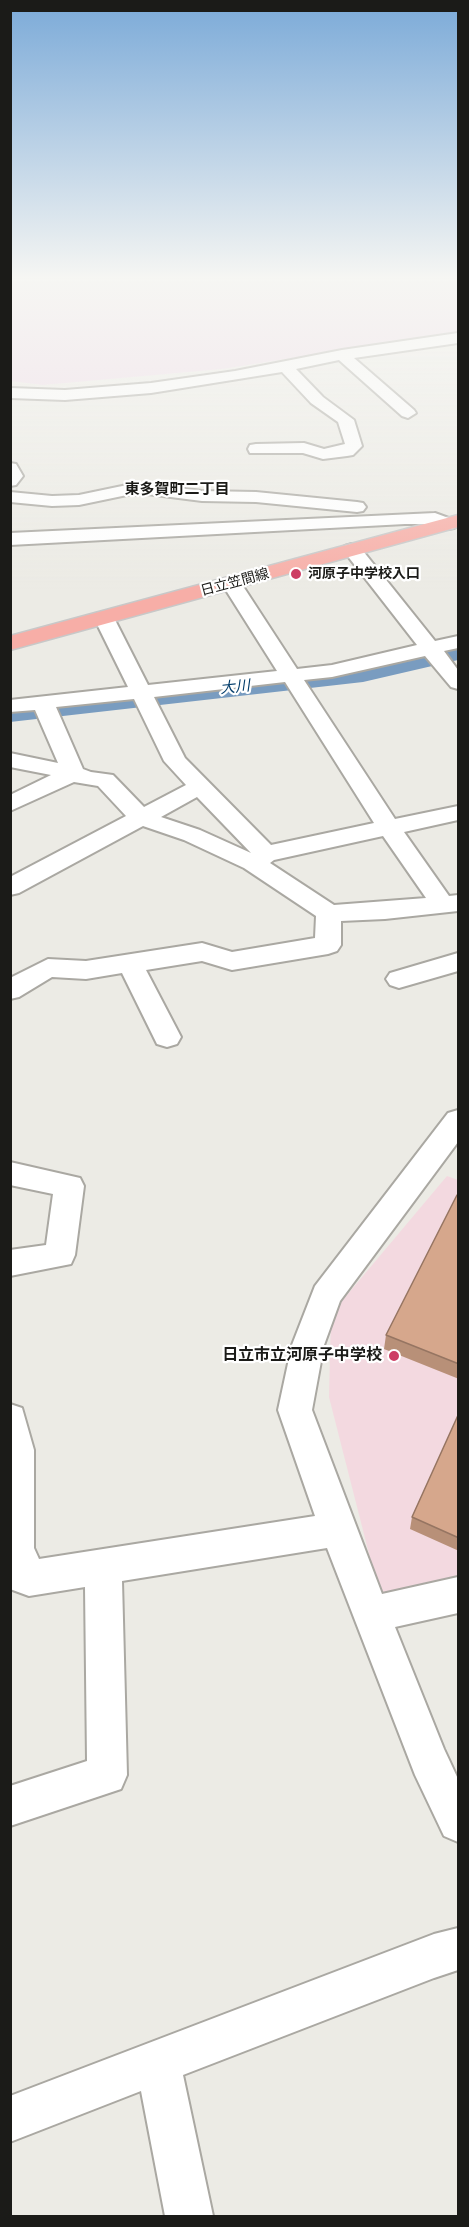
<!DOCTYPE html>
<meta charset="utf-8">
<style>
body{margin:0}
#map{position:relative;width:469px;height:2227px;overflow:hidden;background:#ecebe5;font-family:Poppins,sans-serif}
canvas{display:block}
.frame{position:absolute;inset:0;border:12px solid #1b1b18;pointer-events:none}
</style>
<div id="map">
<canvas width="469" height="2227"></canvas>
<div class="frame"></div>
</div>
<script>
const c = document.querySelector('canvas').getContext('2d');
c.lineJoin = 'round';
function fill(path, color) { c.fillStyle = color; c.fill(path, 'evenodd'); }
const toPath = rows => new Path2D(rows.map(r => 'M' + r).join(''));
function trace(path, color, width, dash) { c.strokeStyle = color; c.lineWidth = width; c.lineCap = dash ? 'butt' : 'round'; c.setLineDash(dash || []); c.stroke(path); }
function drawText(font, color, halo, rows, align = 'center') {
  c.font = font + ' Poppins,"Noto Sans JP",sans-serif'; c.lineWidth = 4.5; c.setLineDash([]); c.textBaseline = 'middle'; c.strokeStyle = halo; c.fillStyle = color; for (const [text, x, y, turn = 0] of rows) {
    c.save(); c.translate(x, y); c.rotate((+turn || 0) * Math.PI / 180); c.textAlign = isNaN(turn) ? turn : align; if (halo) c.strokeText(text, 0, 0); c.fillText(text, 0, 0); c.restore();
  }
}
const industrial = toPath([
 [11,281,458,281,458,332,222,369,43,385,11,381]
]);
const education = toPath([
 [447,1176,458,1180,458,1577,379,1593,329,1397,331,1314]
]);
const river = toPath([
 [458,642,458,660,363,682,10,722,10,704,363,664,458,642]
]);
const minor = toPath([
 [458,333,458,343,354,358,414,410,416,413,408,418,402,416,339,360,296,369,323,397,354,420,362,446,353,455,347,456,323,459,303,453,250,453,248,449,250,445,256,444,304,443,324,449,345,444,338,422,311,403,282,372,151,393,65,400,10,398,10,388,65,390,151,383,235,371,342,350,458,333],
 [10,463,16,464,23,476,16,485,10,486,10,463],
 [147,484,202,491,256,492,357,502,363,503,366,507,363,511,357,512,256,502,202,501,147,494,127,495,79,505,52,506,10,502,10,492,52,496,79,495,127,485,147,484],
 [435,513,454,520,457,524,454,528,448,529,432,524,405,524,10,545,10,533,435,513],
 [352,544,359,546,435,641,458,636,458,648,444,651,458,670,458,689,451,687,425,656,332,677,304,680,395,819,458,806,458,820,404,832,449,896,458,895,458,911,385,919,341,921,341,945,337,951,328,954,232,970,202,961,146,970,181,1037,177,1044,167,1047,157,1044,122,973,86,979,52,977,19,997,10,999,10,978,48,959,86,961,202,943,232,952,315,938,316,916,244,868,184,840,143,826,19,893,10,895,10,877,126,816,98,786,74,782,10,811,10,795,51,775,10,767,10,753,58,763,35,710,10,712,10,700,128,687,94,618,97,614,104,612,111,614,114,618,148,685,277,671,222,584,225,580,232,578,239,580,297,669,332,665,417,645,343,550,345,546,352,544],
 [285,682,374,823,271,845,185,758,154,697,285,682],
 [134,699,164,761,186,785,144,807,113,775,91,772,83,769,56,707,134,699],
 [197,797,251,853,200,830,161,817,197,797],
 [383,836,426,898,334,905,270,863,274,860,383,836],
 [458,953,458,971,399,988,390,985,386,979,390,973,458,953],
 [458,1110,458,1142,340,1301,324,1345,312,1410,382,1594,458,1577,458,1613,395,1627,444,1749,458,1779,458,1842,444,1836,415,1775,327,1548,122,1581,127,1775,121,1789,10,1826,10,1786,87,1761,85,1587,29,1596,10,1589,10,1404,22,1408,34,1450,34,1548,39,1559,315,1516,278,1410,292,1345,315,1286,448,1113,458,1110],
 [10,1162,80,1178,84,1186,75,1255,71,1264,10,1276,10,1250,46,1245,53,1194,10,1185,10,1162],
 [458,1928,458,1970,434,1978,183,2075,213,2216,165,2216,141,2091,10,2142,10,2096,434,1934,458,1928]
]);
const major = toPath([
 [458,515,458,527,10,650,10,636,458,515]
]);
const wall = toPath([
 [459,1196,459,1379,384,1349,386,1335],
 [459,1413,459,1551,410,1529,412,1517]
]);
const building = toPath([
 [457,1195,459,1196,459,1364,386,1335,457,1195],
 [459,1413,459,1538,412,1517,459,1413]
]);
const markers = [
 [296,574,6,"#cd3e64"],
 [394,1356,6,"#cd3e64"]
];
const farPoinames = [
 ["河原子中学校入口",308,574]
];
const farStreetnames = [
 ["日立笠間線",235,583,-15]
];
const farNeighbourhoodnames = [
 ["東多賀町二丁目",177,490]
];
const farWaternames = [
 ["大川",235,688,-6]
];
const poiNames = [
 ["日立市立河原子中学校",382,1356]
];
fill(industrial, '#efdae8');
fill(education, '#f3d9e0');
fill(river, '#799cc0');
trace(minor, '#aaa8a2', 4);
trace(major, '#c8c8c8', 3);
fill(minor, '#fff');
fill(major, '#f7aea7');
fill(wall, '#b89078');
fill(building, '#d6a78c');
trace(building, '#967562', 1.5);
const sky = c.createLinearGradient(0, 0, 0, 592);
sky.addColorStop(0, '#7baad8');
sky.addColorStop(0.47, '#f6f6f3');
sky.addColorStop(1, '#f6f6f300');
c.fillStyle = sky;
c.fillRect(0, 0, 469, 592);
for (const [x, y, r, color] of markers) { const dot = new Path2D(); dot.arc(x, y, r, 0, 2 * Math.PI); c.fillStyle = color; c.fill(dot); trace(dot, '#fff', 2); }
drawText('bold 14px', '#1b1b18', '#fff', farPoinames, 'left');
drawText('14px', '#1b1b18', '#fff', farStreetnames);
drawText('bold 15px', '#1b1b18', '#fff', farNeighbourhoodnames);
drawText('italic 15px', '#023c6a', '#fff', farWaternames);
drawText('bold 16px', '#1b1b18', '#fff', poiNames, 'right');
</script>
